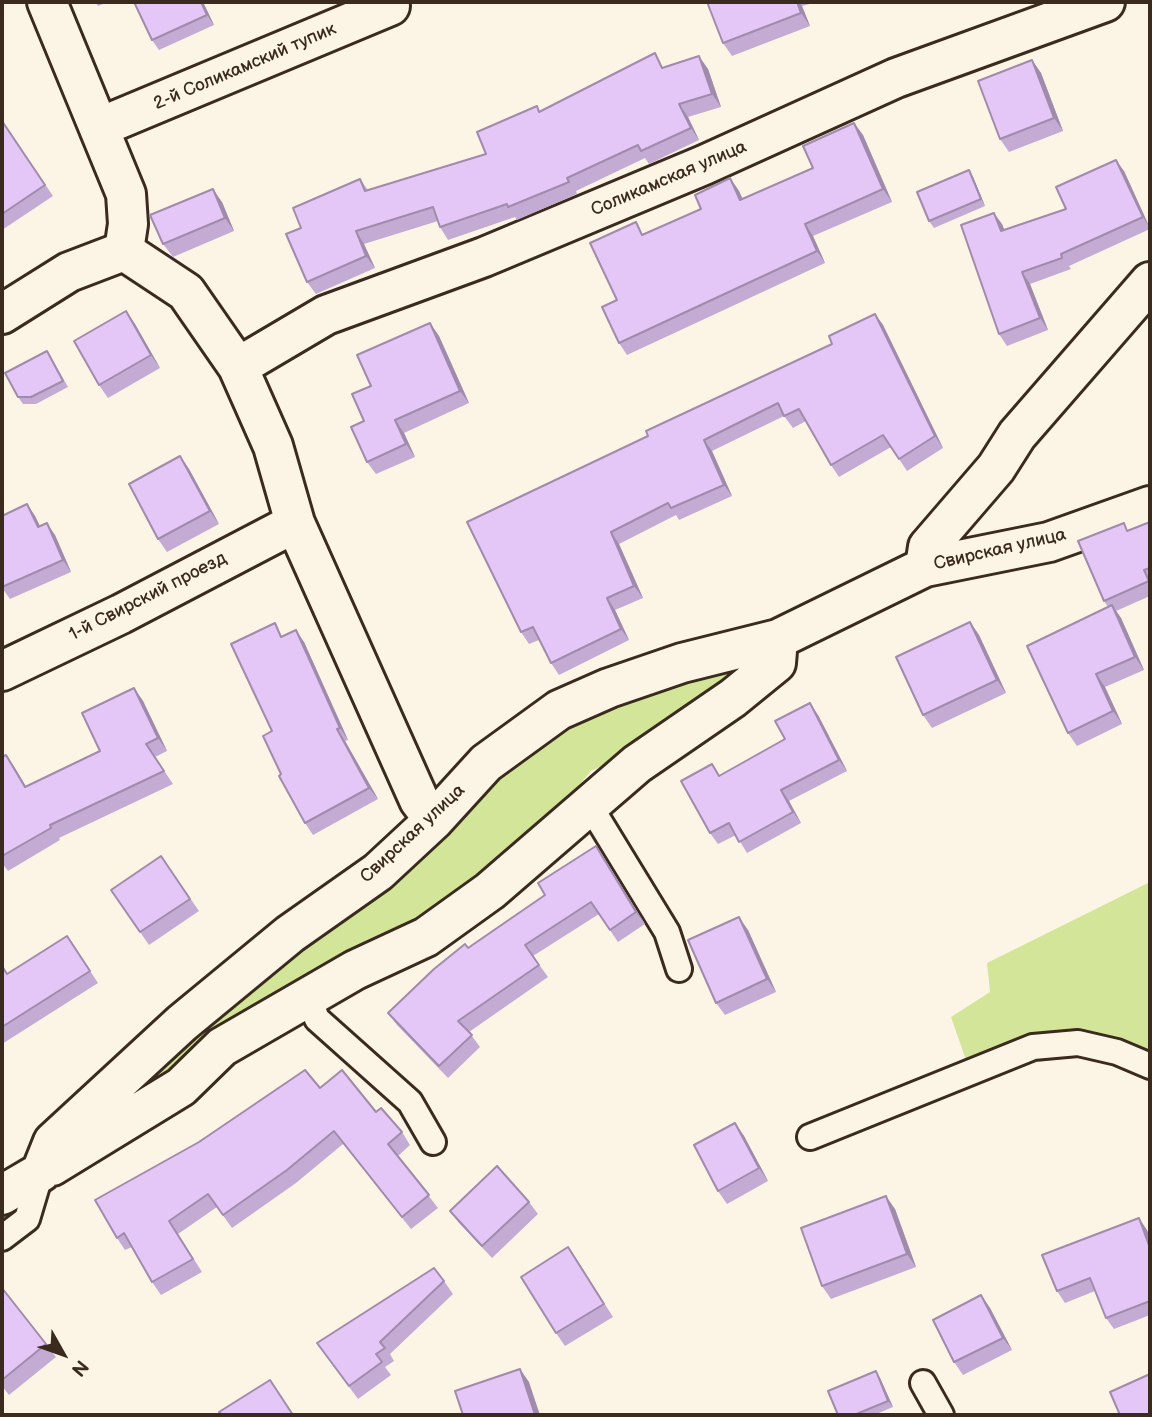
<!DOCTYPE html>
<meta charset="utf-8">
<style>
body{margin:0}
#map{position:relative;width:1152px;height:1417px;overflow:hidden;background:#fcf5e5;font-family:"Balsamiq Sans",sans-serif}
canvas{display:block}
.frame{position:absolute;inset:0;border:4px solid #3b2a1e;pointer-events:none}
.north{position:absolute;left:28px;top:1319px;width:70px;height:70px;-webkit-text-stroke:5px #fcf5e5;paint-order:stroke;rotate:130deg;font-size:19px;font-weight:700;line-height:28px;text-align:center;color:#3b2a1e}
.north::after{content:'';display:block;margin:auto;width:24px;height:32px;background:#3b2a1e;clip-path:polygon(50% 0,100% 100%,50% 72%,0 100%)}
</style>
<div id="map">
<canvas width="1152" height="1417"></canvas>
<div class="frame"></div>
<div class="north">N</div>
</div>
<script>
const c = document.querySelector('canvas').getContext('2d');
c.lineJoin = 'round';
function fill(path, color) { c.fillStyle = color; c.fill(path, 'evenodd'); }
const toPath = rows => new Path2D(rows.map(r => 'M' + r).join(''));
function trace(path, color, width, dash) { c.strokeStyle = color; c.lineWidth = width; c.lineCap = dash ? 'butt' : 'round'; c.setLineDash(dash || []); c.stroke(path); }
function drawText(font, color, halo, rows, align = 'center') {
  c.font = font + ' "Balsamiq Sans",sans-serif'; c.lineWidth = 5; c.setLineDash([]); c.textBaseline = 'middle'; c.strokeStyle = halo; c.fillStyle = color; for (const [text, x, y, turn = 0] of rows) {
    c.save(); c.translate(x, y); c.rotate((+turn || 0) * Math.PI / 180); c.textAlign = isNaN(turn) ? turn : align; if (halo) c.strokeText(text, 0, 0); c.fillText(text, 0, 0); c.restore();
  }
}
const green = toPath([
 [753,660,632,752,591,771,551,819,479,883,179,1068,71,1138,554,725,612,700],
 [1150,882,1150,1080,1089,1056,1030,1063,974,1083,951,1017,990,992,987,963]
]);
const service = toPath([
 [590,806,667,932,679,969],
 [309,998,317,1019,410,1102,433,1142],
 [810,1137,1033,1047,1078,1043,1117,1052,1150,1066],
 [2,1238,27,1219,41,1172],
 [923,1383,941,1415]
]);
const minor = toPath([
 [47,2,126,194,128,224,124,251],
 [100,127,390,6],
 [124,251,186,292,238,367,273,446,295,523,419,800,434,820],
 [2,314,69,272,124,251],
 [238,367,326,315,484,257,704,165,896,78,1105,2],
 [925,567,928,547,996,468,1017,435,1150,282],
 [2,671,121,614,295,523],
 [52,1166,181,1087,222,1047,355,970,426,937,490,891,637,764,733,698,776,663,778,639],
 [2,1195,41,1172,53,1142,182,1023,290,934,378,872,434,820,486,763,559,710,609,688,682,663,778,639,925,567,1049,542,1150,506]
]);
const wall = toPath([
 [95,2,108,2,98,6],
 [134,2,203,2,214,25,159,50,152,40],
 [707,2,817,2,802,6,810,26,732,56,723,43],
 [1032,60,1041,73,1063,131,1009,152,1000,139],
 [664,68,708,69,721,107,688,117,699,140,649,164,645,158,576,191,577,194,517,220,515,217,448,240,440,227,438,221,364,244,375,268,316,294,307,282,301,228,360,179,368,190,486,154,540,111],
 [2,120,53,196,2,230],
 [854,123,863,135,892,202,813,236,825,263,627,355,619,343,617,300,644,234,701,209,730,178,739,191,742,199,813,168],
 [1124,171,1150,229,1069,266,1071,269,1030,284,1048,330,1007,346,999,334,1002,224,1004,230,1066,209],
 [973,177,985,206,934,228,929,221],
 [222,202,234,231,173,257,163,244],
 [126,311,135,324,160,368,108,398,99,385],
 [875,314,883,325,943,448,907,471,891,447,839,477,831,465,806,421,793,428,784,416,712,451,732,496,679,520,676,515,619,544,643,598,615,610,629,640,559,675,551,663,539,640,529,644,521,632,648,436,832,344],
 [430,323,439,336,469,403,404,433,415,457,376,474,367,462,364,421,371,386],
 [51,357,68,387,36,404,23,404,18,397],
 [180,456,189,469,219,524,167,552,158,539],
 [27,504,35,516,40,526,55,535,71,572,10,599,2,588,2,516],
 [1150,522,1150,596,1116,611,1121,618,1144,670,1105,687,1122,724,1077,746,1068,733,1108,607,1104,601,1129,530],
 [970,622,979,635,1006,693,932,728,923,715],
 [283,636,304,642,348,740,345,741,378,799,313,835,305,823,281,774,272,731],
 [134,688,143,701,167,751,155,757,173,784,59,838,60,840,8,871,2,863,2,757,6,755,26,787,100,751],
 [818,715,847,771,789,801,801,823,747,853,736,835,718,844,710,833,720,776,785,739],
 [161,856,199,911,149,945,111,890],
 [604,858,645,924,618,942,599,914,533,956,548,977,469,1032,480,1047,448,1078,397,1025,388,1013,468,948],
 [748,930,776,992,725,1015,716,1003],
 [75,948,98,983,2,1044,2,966,7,974],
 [320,1088,376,1112,402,1132,410,1145,398,1156,438,1208,411,1229,343,1144,296,1183,232,1228,217,1207,178,1234,202,1272,161,1295,152,1282,132,1247,125,1250,117,1238],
 [735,1123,744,1136,768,1181,727,1204,718,1191],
 [529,1202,538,1214,492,1258,459,1223,450,1211],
 [895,1209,916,1267,831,1299,822,1286],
 [1147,1230,1150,1239,1150,1315,1114,1329,1106,1318,1095,1291,1065,1303,1057,1291],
 [577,1260,613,1317,565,1346,556,1333],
 [444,1281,453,1294,390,1354,394,1361,385,1367,391,1375,358,1399,317,1343],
 [2,1288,56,1357,9,1395,2,1386],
 [981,1295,990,1308,1012,1350,963,1375,954,1362],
 [876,1371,880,1378,893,1407,874,1415,838,1415]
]);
const shadedWall = toPath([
 [201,2,203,2,214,25,207,15],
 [797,2,799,2,802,6,810,26,801,13],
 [699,56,708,69,721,107,712,94],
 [1032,60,1041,73,1063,131,1054,118],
 [679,104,688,117,699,140,691,128],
 [854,123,863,135,892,202,883,189],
 [1116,160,1124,171,1150,228,1143,217],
 [969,170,973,177,985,206,981,199],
 [730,178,739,191,749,212,740,200],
 [213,189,222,202,234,231,225,218],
 [994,213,1002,224,1010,243,1001,231],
 [805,224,813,236,825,263,817,251],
 [356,231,364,244,375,268,366,256],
 [1022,272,1030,284,1048,330,1040,318],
 [126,311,135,324,160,368,151,355],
 [875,314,883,325,943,448,935,436],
 [430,323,439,336,469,403,460,391],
 [395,420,404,433,415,457,406,444],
 [704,440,712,451,732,496,724,485],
 [180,456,189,469,219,524,210,511],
 [27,504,35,516,46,539,38,527],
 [47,523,55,535,71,572,63,560],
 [611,532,619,544,643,598,634,586],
 [607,598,615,610,629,640,621,629],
 [1112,605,1121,618,1144,670,1135,657],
 [970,622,979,635,1006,693,997,680],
 [296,630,304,642,348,740,340,728],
 [1096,674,1105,687,1122,724,1113,711],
 [134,688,143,701,167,751,158,738],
 [810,703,818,715,847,771,839,760],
 [337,729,345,741,378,799,369,788],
 [6,755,15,768,34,800,25,787],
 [781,790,789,801,801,823,793,812],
 [596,846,604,858,645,924,636,912],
 [739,917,748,930,776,992,767,979],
 [735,1123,744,1136,768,1181,759,1168],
 [886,1196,895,1209,916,1267,907,1254],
 [1139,1218,1147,1230,1150,1239,1150,1248],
 [981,1295,990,1308,1012,1350,1003,1338],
 [520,1369,529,1382,540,1415,535,1415],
 [876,1371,880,1378,893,1407,888,1401]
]);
const building = toPath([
 [134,2,201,2,207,15,152,40,134,2],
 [707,2,797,2,801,13,723,43,707,2],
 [655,53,662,68,699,56,712,94,679,104,691,128,641,151,638,145,567,178,569,182,508,207,507,204,440,227,433,207,356,231,366,256,307,282,286,234,301,228,293,208,360,179,365,191,486,154,477,132,537,106,539,112,655,53],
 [1032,60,1054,118,1000,139,978,81,1032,60],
 [2,121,45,185,2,214,2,121],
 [854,123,883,189,805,224,817,251,619,343,602,307,617,300,590,243,636,222,642,235,701,209,695,195,730,178,740,200,813,168,803,146,854,123],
 [1116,160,1143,217,1061,254,1062,258,1022,272,1040,318,999,334,961,225,994,213,1001,231,1066,209,1056,187,1116,160],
 [969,170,981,199,929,221,917,192,969,170],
 [213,189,225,218,163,244,150,215,213,189],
 [126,311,151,355,99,385,74,341,126,311],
 [875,314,935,436,899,459,883,435,831,465,799,409,784,416,778,403,704,440,724,485,671,508,668,503,611,532,634,586,607,598,621,629,551,663,533,627,521,632,467,522,648,436,646,431,832,344,829,336,875,314],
 [430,323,460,391,395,420,406,444,367,462,351,427,364,421,352,394,371,386,357,355,430,323],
 [47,351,63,381,31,397,18,397,5,373,47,351],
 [180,456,210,511,158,539,129,484,180,456],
 [27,504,38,527,47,523,63,560,2,587,2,516,27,504],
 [1150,522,1150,568,1144,570,1149,581,1104,601,1078,541,1124,523,1127,531,1150,522],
 [1112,605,1135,657,1096,674,1113,711,1068,733,1027,646,1112,605],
 [970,622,997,680,923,715,896,657,970,622],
 [275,623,281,637,296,630,340,728,337,729,369,788,305,823,279,776,281,774,263,736,272,731,231,644,275,623],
 [134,688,158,738,146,744,164,771,50,825,51,828,2,856,2,757,6,755,25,787,100,751,82,713,134,688],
 [810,703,839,760,781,790,793,812,739,842,729,823,710,833,681,781,712,764,719,776,785,739,775,721,810,703],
 [596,846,636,912,610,930,591,902,525,945,539,965,458,1021,472,1035,439,1066,388,1013,434,969,465,944,468,948,545,895,538,883,596,846],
 [161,856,190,899,140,932,111,890,161,856],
 [739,917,767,979,716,1003,688,940,739,917],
 [67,936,90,971,2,1027,2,966,7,974,67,936],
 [305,1070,320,1088,342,1070,376,1112,381,1108,402,1132,388,1144,429,1195,402,1217,334,1131,287,1170,223,1215,208,1194,169,1221,193,1259,152,1282,124,1233,117,1238,95,1200,199,1142,305,1070],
 [735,1123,759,1168,718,1191,694,1145,735,1123],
 [497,1166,529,1202,482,1246,450,1211,497,1166],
 [886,1196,907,1254,822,1286,801,1228,886,1196],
 [1139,1218,1150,1248,1150,1301,1106,1318,1090,1278,1057,1291,1042,1255,1139,1218],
 [568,1247,604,1304,556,1333,521,1277,568,1247],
 [434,1268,444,1281,380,1342,385,1348,376,1354,382,1362,349,1386,317,1343,434,1268],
 [2,1288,46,1344,2,1380,2,1288],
 [981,1295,1003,1338,954,1362,933,1320,981,1295],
 [520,1369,535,1415,463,1415,455,1391,520,1369],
 [876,1371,888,1401,854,1415,838,1415,828,1391,876,1371],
 [1150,1374,1150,1415,1120,1415,1110,1392,1150,1374],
 [270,1380,293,1415,222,1415,219,1412,270,1380]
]);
const streetNames = [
 ["2-й Соликамский тупик",245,67,-23],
 ["Соликамская улица",669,179,-23],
 ["Свирская улица",1000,550,-13],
 ["1-й Свирский проезд",148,597,-27],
 ["Свирская улица",413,834,-43]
];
fill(green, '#d3e599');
trace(service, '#3b2a1e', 30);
trace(minor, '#3b2a1e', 44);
trace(service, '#fcf5e5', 24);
trace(minor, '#fcf5e5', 38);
fill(wall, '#c4abd4');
fill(shadedWall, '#a08bac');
fill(building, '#e4c7f6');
trace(building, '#a08bac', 2);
drawText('18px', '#3b2a1e', '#fcf5e5', streetNames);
</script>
